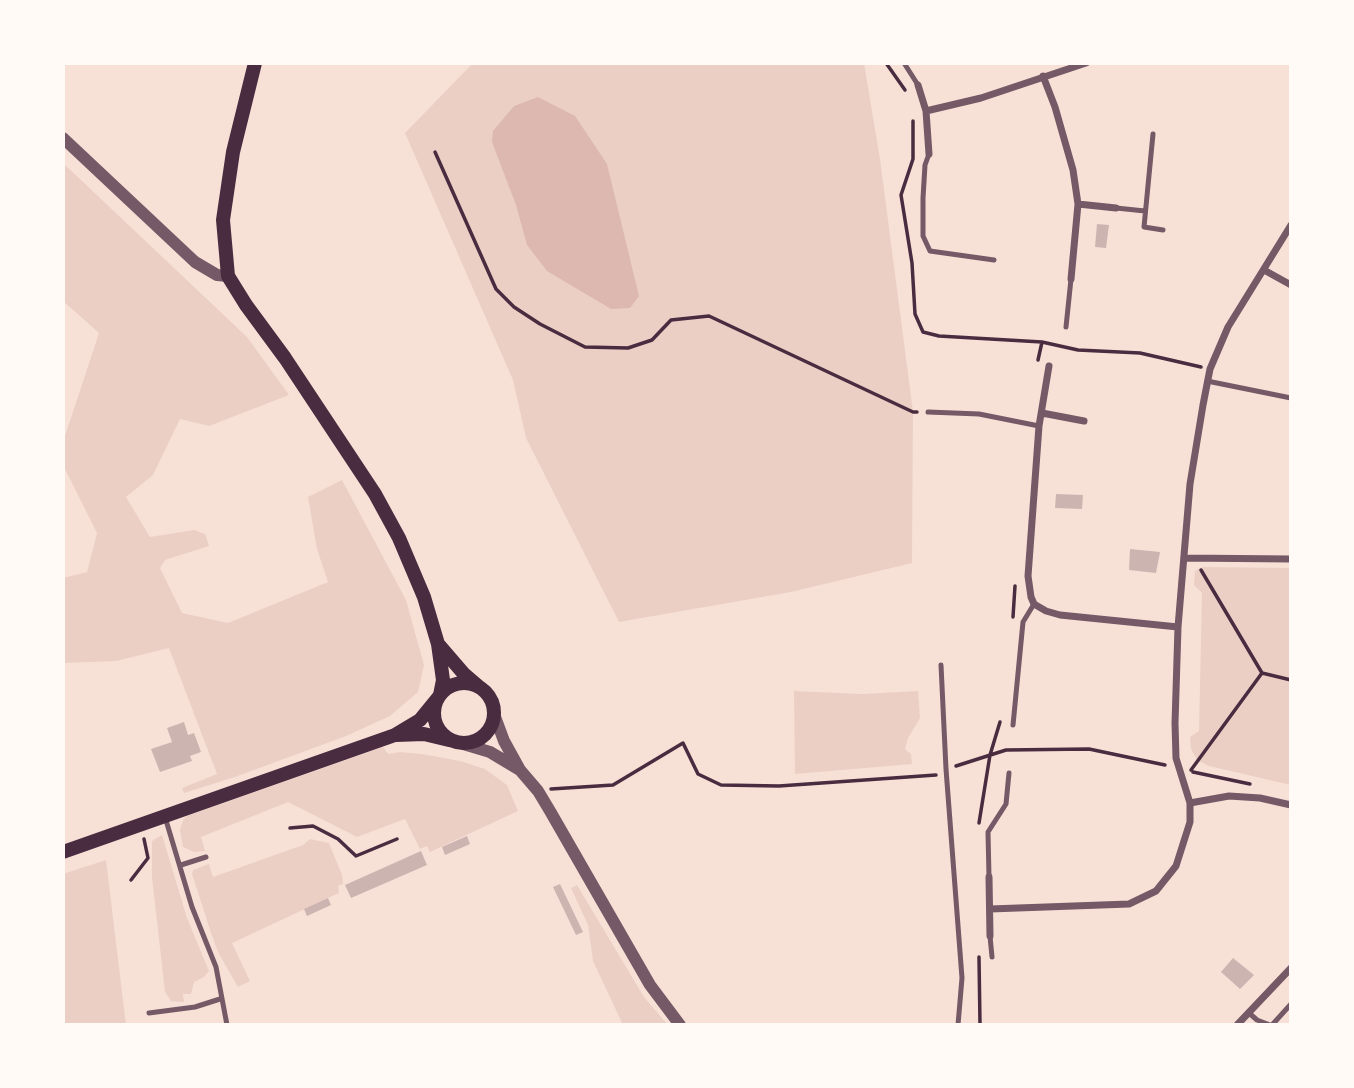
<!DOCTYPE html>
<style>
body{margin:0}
#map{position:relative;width:1354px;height:1088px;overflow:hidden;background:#f7e1d7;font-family:"PT Sans Narrow",sans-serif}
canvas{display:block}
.frame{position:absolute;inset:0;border:65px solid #fffaf5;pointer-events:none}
</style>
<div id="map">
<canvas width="1354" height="1088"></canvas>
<div class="frame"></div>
</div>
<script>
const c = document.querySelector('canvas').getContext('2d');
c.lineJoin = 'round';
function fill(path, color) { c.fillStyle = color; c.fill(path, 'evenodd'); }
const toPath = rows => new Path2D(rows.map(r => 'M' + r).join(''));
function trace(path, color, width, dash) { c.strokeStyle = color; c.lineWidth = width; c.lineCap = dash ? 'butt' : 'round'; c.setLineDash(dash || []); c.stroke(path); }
const green = toPath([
 [473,63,864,63,880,159,913,412,912,563,791,592,619,622,526,438,513,380,405,133],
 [63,163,247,337,289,395,209,426,180,419,153,475,126,497,150,537,194,530,205,534,209,546,165,560,160,568,182,613,228,623,328,582,317,549,308,497,342,480,406,600,424,665,418,692,390,716,346,736,235,777,184,793,182,788,217,774,169,648,116,661,63,663,63,578,87,572,97,533,63,465,63,442,99,333,63,301],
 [1202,567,1291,568,1291,785,1209,766,1197,760,1191,749,1190,737,1199,731,1202,593,1194,585,1195,571],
 [794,691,862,694,918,691,920,718,908,738,905,749,911,754,912,764,795,774],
 [383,747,388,754,400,752,422,754,460,761,485,769,507,785,518,811,430,852,427,846,420,849,405,819,357,837,288,802,201,837,205,851,194,852,183,847,180,830,183,820,187,816],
 [162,835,187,918,209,971,204,977,194,982,191,994,183,994,184,1002,171,1001,165,992,152,877,152,841],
 [310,839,329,843,342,875,343,884,338,886,339,893,232,943,250,981,238,987,218,952,211,933,192,874,193,870,209,864,213,877,303,845],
 [106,860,126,1025,63,1025,63,874],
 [577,885,644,997,668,1025,623,1025,593,961,588,925,571,888]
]);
const water = toPath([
 [538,97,575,116,607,164,639,296,630,308,611,309,547,271,527,245,516,205,492,142,493,131,514,106]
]);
const building = toPath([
 [1097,224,1109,225,1106,248,1095,247],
 [1056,494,1083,495,1082,509,1055,508],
 [1130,549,1160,552,1156,573,1129,570],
 [184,722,188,735,194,733,201,752,190,756,192,761,160,772,151,749,172,742,167,728],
 [467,836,470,844,445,855,442,847],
 [421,851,427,865,351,898,345,885],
 [560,884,583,932,576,935,553,887],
 [328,898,331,905,307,916,304,909],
 [1233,958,1254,975,1240,989,1221,972]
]);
const path = toPath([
 [886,63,905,90],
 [913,121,913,159,901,195,912,263,915,314,923,332,939,336,1042,342,1078,350,1140,353,1201,367],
 [435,152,496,289,514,307,540,324,585,347,628,348,652,340,671,320,709,316,913,412,917,412],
 [1038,360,1042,342],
 [1201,570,1262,673],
 [1013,617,1015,586],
 [956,766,1006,750,1089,749,1165,765],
 [1191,770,1262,673,1291,680],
 [1193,772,1250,784],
 [551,789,613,785,683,743,698,774,721,785,779,786,936,775],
 [979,823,990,755,1000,722],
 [290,828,313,826,338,839,356,856,397,839],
 [131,880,148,858,144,839],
 [979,957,980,1025]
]);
const service = toPath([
 [904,63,918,85],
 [1153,134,1144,227,1163,230],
 [929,154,925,165,923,198,923,236,930,251,994,260],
 [1116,208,1145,211],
 [1066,327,1071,279],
 [1207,381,1291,398],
 [928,412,979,414,1039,426],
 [941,665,946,769,962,978,958,1025],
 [1013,725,1023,622,1034,604],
 [165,817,192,907,216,967,227,1025],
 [181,865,206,857],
 [989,877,988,832,1006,804,1009,773],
 [990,936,992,957],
 [149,1013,195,1007,220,999],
 [1249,1013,1257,1020,1270,1025],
 [1272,1025,1291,1004]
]);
const minor = toPath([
 [1043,76,1055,107,1073,170,1078,204,1071,279],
 [918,85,926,111,929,154],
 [926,111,981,98,1086,63],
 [1078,204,1116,208],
 [1264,270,1291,285],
 [1049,366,1039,426,1028,576,1031,597,1034,604,1046,611,1060,615,1178,627],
 [1042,413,1084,421],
 [1184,558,1291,559],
 [1190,803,1229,796,1260,798,1291,805],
 [989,877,990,936],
 [990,909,1129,904,1156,891,1176,866,1190,822,1190,803,1176,758,1175,723,1178,627,1190,484,1203,405,1210,369,1228,327,1291,225],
 [1237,1025,1291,968]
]);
const tertiary = toPath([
 [63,138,195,262,217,275,228,276],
 [494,714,504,741,520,770,538,791,550,811,650,985,680,1025],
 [460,743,490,752,520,770]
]);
const secondary = toPath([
 [255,63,233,152,223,220,228,276,246,305,285,358,375,494,399,538,424,597,438,644,443,680,440,695],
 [439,645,464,674,478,686],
 '434 713a30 30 0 1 1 60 0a30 30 0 1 1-60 0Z',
 [396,735,424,734,449,740],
 [63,852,395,735,420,720,438,698]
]);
fill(green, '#ebcfc5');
fill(water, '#dcb8b0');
fill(building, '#ccb4b1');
trace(path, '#4a2c40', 3.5);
trace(service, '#755966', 5);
trace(minor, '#755966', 7);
trace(tertiary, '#755966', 12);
trace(secondary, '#4a2c40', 14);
</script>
